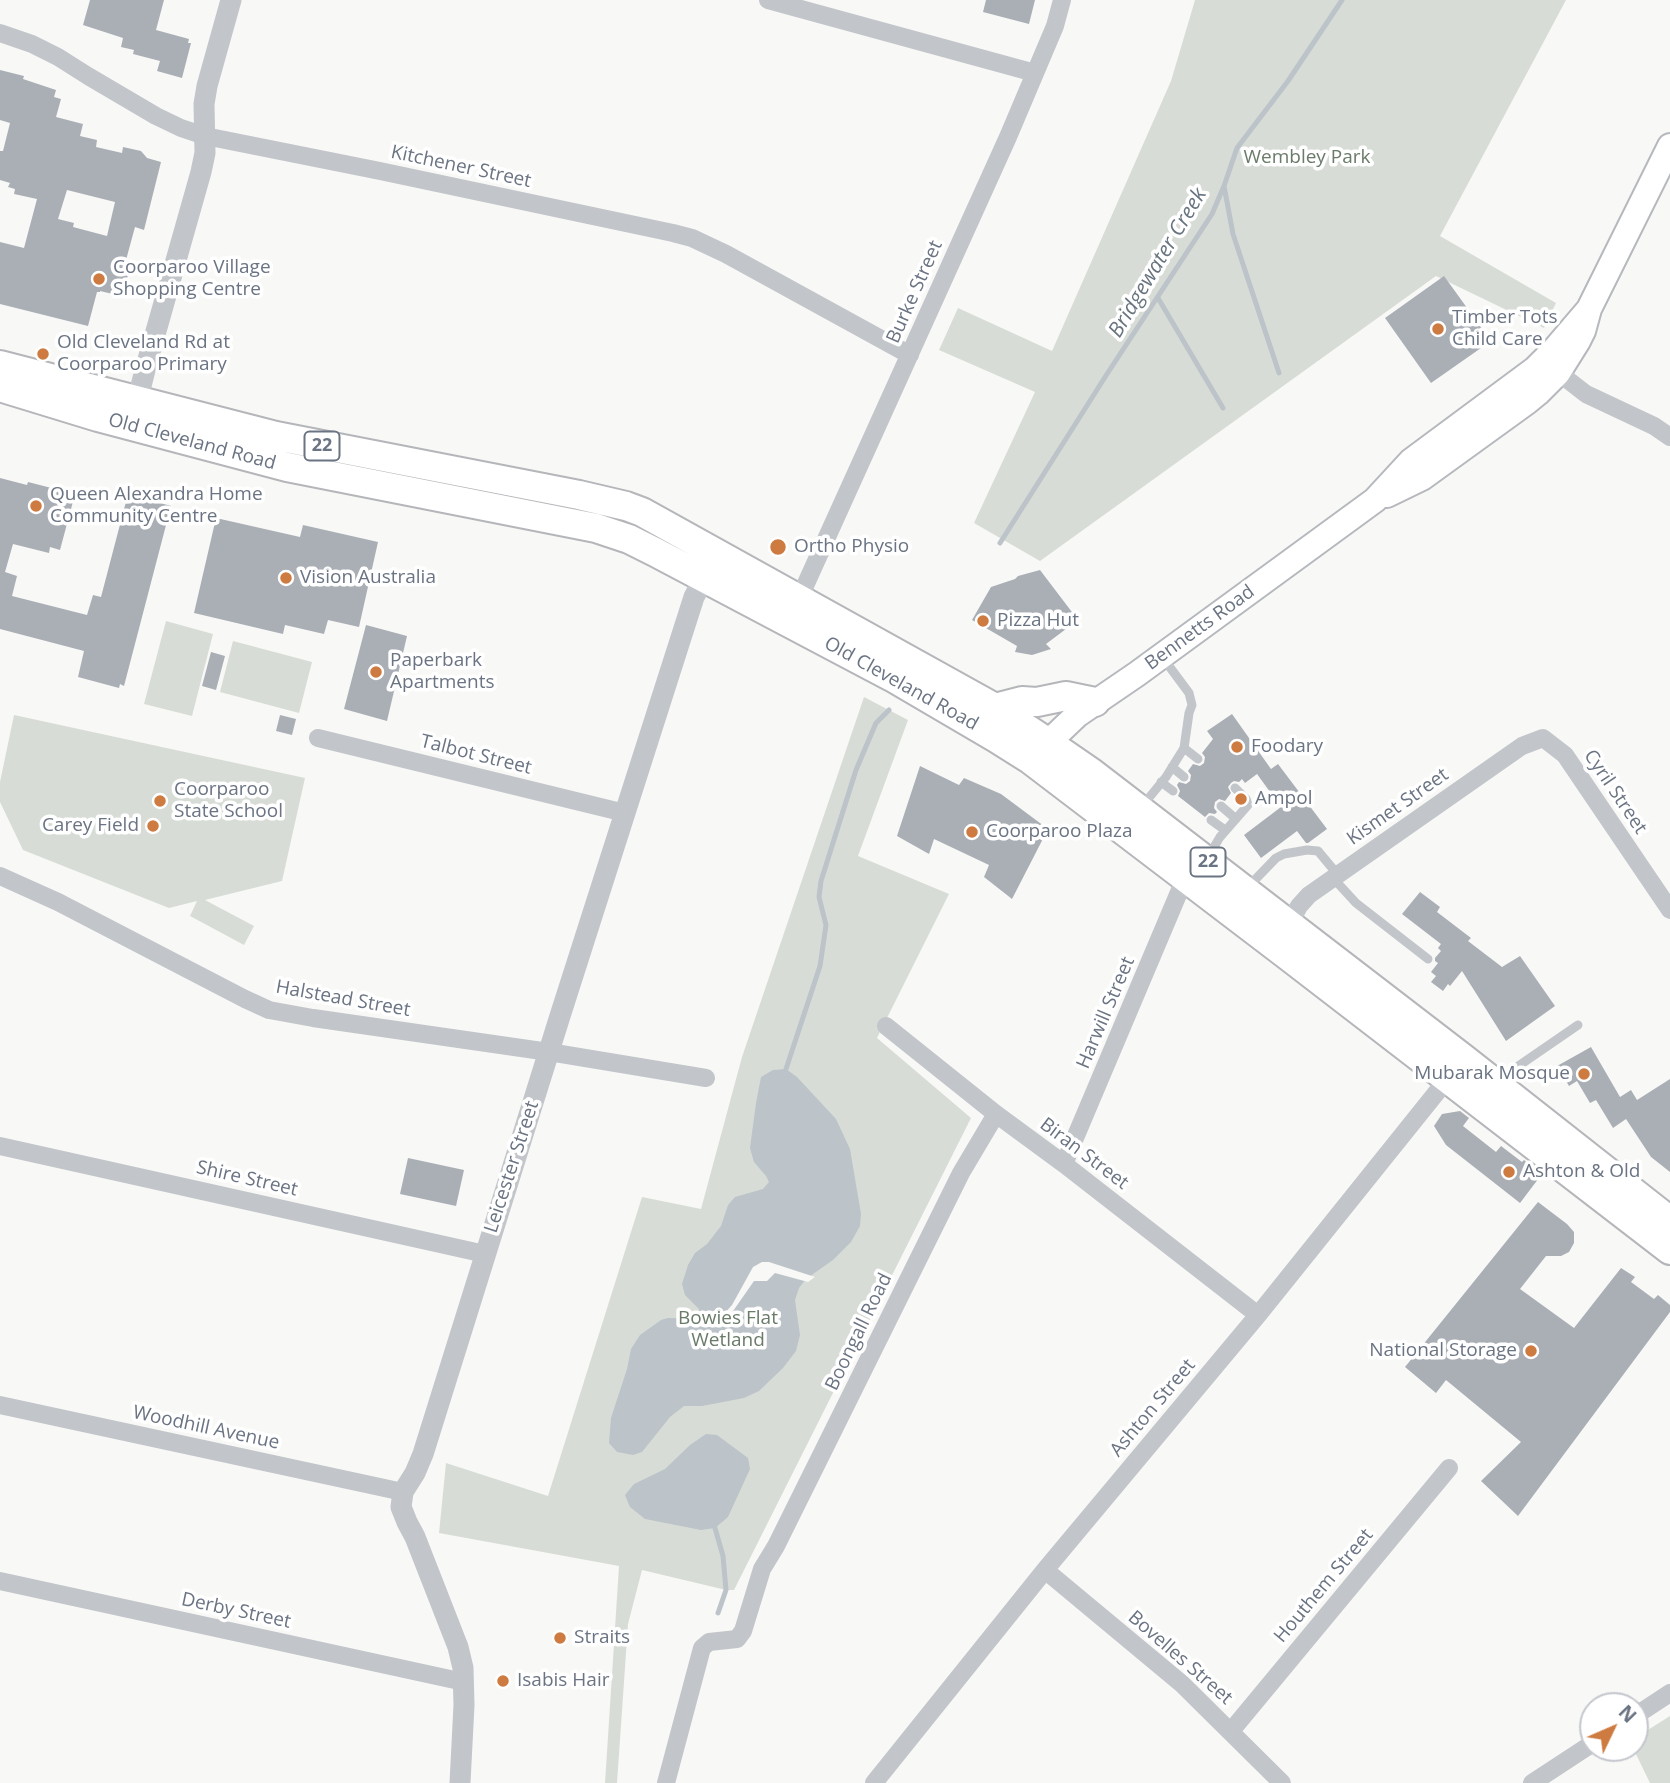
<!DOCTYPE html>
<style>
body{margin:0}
#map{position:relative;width:1670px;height:1783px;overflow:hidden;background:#f8f8f6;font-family:"Open Sans",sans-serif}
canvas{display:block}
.north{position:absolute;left:1579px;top:1692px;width:70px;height:70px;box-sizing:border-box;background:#fff;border:2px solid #c4c7cd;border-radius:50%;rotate:46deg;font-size:19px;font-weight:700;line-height:28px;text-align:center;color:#6b7483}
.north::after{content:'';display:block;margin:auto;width:24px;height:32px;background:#ce7b41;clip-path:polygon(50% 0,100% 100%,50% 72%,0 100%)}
</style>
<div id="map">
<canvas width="1670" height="1783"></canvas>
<div class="north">N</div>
</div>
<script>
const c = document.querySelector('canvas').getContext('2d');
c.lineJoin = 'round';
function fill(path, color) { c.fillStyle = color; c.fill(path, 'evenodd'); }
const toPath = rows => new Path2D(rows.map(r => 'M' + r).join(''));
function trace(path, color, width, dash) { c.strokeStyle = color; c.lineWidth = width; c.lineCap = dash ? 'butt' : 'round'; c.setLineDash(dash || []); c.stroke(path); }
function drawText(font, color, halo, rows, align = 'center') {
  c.font = font + ' "Open Sans",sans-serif'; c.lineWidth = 7; c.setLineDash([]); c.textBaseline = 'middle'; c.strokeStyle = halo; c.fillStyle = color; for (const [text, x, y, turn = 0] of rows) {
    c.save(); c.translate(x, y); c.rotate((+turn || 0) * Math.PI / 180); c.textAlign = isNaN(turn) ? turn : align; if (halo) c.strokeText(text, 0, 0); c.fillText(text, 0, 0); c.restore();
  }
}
const green = toPath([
 [1195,0,1566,0,1440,236,1556,303,1544,328,1436,276,1040,561,974,523,1035,392,939,350,958,308,1052,351,1171,81],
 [166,621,213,634,192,716,144,704],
 [233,641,312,662,299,713,220,692],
 [864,697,908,720,858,856,949,894,877,1038,971,1118,734,1590,726,1590,642,1570,628,1624,617,1783,605,1783,619,1566,439,1533,446,1463,548,1496,642,1197,701,1209,742,1057],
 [14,715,305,778,282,881,205,900,254,926,244,945,190,916,197,901,169,908,23,850,0,802,0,782],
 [1670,1716,1670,1783,1650,1783,1633,1748,1635,1748,1635,1738]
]);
const water = toPath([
 [786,1069,797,1077,836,1119,850,1149,861,1214,860,1226,851,1242,833,1260,806,1279,799,1288,795,1300,800,1335,796,1351,783,1368,759,1391,744,1398,702,1406,684,1406,670,1417,642,1452,633,1455,617,1452,609,1443,611,1418,627,1369,631,1349,640,1335,661,1320,668,1318,700,1319,699,1309,685,1295,682,1284,688,1265,695,1253,707,1244,721,1226,728,1205,735,1197,763,1189,769,1182,766,1176,754,1162,750,1148,756,1103,761,1077,773,1070],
 [706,1434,717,1435,748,1458,750,1469,728,1517,715,1528,701,1530,645,1519,630,1507,625,1495,634,1484,665,1469,690,1445]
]);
const pier = toPath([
 [762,1262,769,1262,815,1277,808,1282,775,1273,767,1281,754,1281,731,1314,724,1321,713,1327,702,1327,681,1315,696,1315,706,1321,723,1315,732,1305,753,1267]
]);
const stream = toPath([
 [1224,186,1233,234,1279,373],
 [1158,298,1223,408],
 [1000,543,1107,374,1212,214,1224,186,1237,148,1288,81,1342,0],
 [786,1069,820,966,826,925,819,897,821,881,856,770,876,723,889,710],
 [715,1528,723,1556,726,1590,718,1613]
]);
const building = toPath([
 [90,0,164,0,156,30,189,39,188,43,191,43,182,78,157,71,160,61,133,54,134,50,121,47,123,38,83,25],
 [986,0,1035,0,1029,24,983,12],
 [0,70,24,76,23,79,56,90,54,97,61,99,56,117,83,124,80,136,97,140,96,147,122,153,123,147,141,151,147,158,161,162,144,230,135,227,126,260,130,267,124,291,117,295,100,291,100,292,97,292,88,326,0,304,0,242,24,248,37,199,14,194,15,189,8,187,10,183,0,180,0,151,3,151,10,123,0,120],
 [67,190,115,202,107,236,73,227,74,223,58,219],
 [1444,276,1491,341,1431,383,1385,318],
 [0,478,27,485,28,482,75,494,60,550,50,547,49,553,13,544,5,572,17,576,12,596,87,615,93,595,101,597,128,494,171,506,124,686,120,684,119,688,78,677,84,651,0,629],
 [216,518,300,537,303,525,378,542,359,627,328,620,324,634,285,625,283,634,194,613],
 [1040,570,1078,620,1046,644,1051,649,1032,655,1015,652,1017,646,972,620,991,587,1015,579,1018,576],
 [366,625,407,636,387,721,344,709],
 [211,652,225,656,216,690,202,686],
 [1232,714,1271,769,1278,764,1327,829,1308,843,1306,843,1297,831,1261,858,1244,835,1281,807,1257,774,1245,783,1242,779,1239,782,1234,781,1231,783,1228,787,1231,793,1225,801,1219,799,1215,802,1214,808,1217,812,1215,814,1209,813,1205,817,1178,796,1180,791,1177,785,1179,782,1186,784,1190,781,1191,775,1188,771,1193,764,1200,766,1204,763,1205,757,1202,753,1213,739,1207,731],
 [280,715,296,719,292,735,276,731],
 [920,766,959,785,964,778,1001,794,1048,829,1012,899,984,877,989,865,934,839,929,854,897,836],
 [1420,892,1440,907,1437,912,1471,938,1468,941,1502,967,1520,956,1555,1006,1506,1041,1462,971,1450,986,1448,984,1443,991,1431,982,1436,976,1431,972,1438,963,1435,961,1435,958,1441,951,1438,948,1441,944,1402,914],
 [1591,1047,1620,1097,1631,1090,1637,1100,1670,1079,1670,1172,1651,1157,1626,1119,1613,1128,1596,1100,1590,1103,1577,1081,1569,1086,1557,1066],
 [1460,1111,1469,1118,1463,1126,1496,1152,1501,1146,1522,1162,1524,1160,1542,1174,1520,1203,1446,1145,1434,1126,1442,1114],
 [408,1158,464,1170,456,1206,400,1194],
 [1538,1202,1567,1224,1574,1232,1574,1243,1569,1252,1561,1256,1546,1256,1520,1289,1574,1328,1621,1268,1635,1277,1631,1282,1654,1299,1658,1295,1670,1305,1670,1312,1518,1516,1481,1481,1521,1442,1446,1380,1436,1393,1405,1367]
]);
const service = toPath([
 [1184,748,1198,759],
 [1172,767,1184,777],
 [1161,782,1173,791],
 [1143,805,1166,777,1184,748,1189,713,1192,705,1189,693,1163,658],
 [1221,806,1236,819],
 [1211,820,1225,830],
 [1212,860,1214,847,1220,837,1248,805,1246,799,1235,788],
 [1333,878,1356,903,1428,959],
 [1246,889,1276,858,1284,854,1307,850,1318,851,1338,875],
 [1498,1080,1578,1025]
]);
const minor = toPath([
 [768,0,1035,73],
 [0,33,32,44,58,57,88,76,156,116,181,128,205,136,380,171,673,233,692,238,726,254,910,355],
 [1550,366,1586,394,1654,426,1670,437],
 [799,599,1008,137,1055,26,1062,0],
 [318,738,625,813],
 [0,876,58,902,245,999,269,1010,313,1018,549,1052,706,1078],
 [1289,925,1299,906,1309,895,1522,746,1543,738,1565,755,1670,910],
 [886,1026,996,1114,1064,1164,1258,1315],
 [0,1146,485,1254],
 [1064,1164,1185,878],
 [0,1405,403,1492],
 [1045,1570,1182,1684,1282,1783],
 [0,1581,464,1682],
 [1635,1716,1670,1693],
 [1231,1731,1449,1468],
 [666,1783,702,1648,709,1642,737,1639,743,1631,762,1569,776,1546,961,1173,996,1114],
 [874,1783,1045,1570,1258,1315,1453,1072],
 [1532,1783,1593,1743]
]);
const tertiary = toPath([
 [134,414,145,370,201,172,205,153,204,104,207,86,231,0],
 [460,1783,464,1705,463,1668,458,1647,415,1537,407,1522,401,1507,403,1492,415,1473,423,1454,560,1016,694,597,711,565]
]);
const secondary = toPath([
 [1387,495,1422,478,1527,402,1538,393,1558,373,1578,341,1583,331,1589,309,1670,146],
 [1035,755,1077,715,1137,674,1375,500,1411,461,1535,369,1554,350,1589,309]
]);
const trunk = toPath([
 [0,365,276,436,579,495,626,506,642,512,995,708,1047,742,1092,773,1464,1059,1670,1221],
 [0,387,98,417,287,467,596,528,629,539,655,552,892,677,996,738,1031,760,1287,955,1670,1250],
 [995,708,1022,701,1037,702,1066,696,1095,702]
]);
const markers = [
 [99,279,7,"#ce7b41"],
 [1438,329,7,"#ce7b41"],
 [43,354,7,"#ce7b41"],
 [36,506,7,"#ce7b41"],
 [778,547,9,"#ce7b41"],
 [286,578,7,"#ce7b41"],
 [983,621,7,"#ce7b41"],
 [376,672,7,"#ce7b41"],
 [1237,747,7,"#ce7b41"],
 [1241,799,7,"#ce7b41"],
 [160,801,7,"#ce7b41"],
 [153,826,7,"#ce7b41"],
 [972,832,7,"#ce7b41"],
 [1584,1074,7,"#ce7b41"],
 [1509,1172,7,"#ce7b41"],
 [1531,1351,7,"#ce7b41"],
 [560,1638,7,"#ce7b41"],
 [503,1681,7,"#ce7b41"]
];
const shields = [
 [322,446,35],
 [1208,862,35]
];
const shieldNames = [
 ["22",322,446],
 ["22",1208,862]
];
const parkNames = [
 ["Wembley Park",1307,158],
 ["Bowies Flat",728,1319],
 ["Wetland",728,1341]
];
const streetNames = [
 ["Kitchener Street",461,167,12],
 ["Burke Street",915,292,-66],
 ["Old Cleveland Road",192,442,15],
 ["Bennetts Road",1200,628,-36],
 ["Old Cleveland Road",901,684,29],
 ["Talbot Street",476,755,14],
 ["Cyril Street",1615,792,56],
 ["Kismet Street",1398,807,-35],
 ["Halstead Street",343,999,10],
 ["Harwill Street",1106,1013,-67],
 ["Biran Street",1084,1154,37],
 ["Leicester Street",512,1167,-72],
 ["Shire Street",247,1179,13],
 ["Boongall Road",859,1332,-64],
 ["Ashton Street",1153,1408,-50],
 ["Woodhill Avenue",206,1428,12],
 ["Houthem Street",1324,1586,-50],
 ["Derby Street",236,1611,12],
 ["Bovelles Street",1180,1658,41]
];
const poiNames = [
 ["Coorparoo Village",113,268],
 ["Shopping Centre",113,290],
 ["Timber Tots",1452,318],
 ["Child Care",1452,340],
 ["Old Cleveland Rd at",57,343],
 ["Coorparoo Primary",57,365],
 ["Queen Alexandra Home",50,495],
 ["Community Centre",50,517],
 ["Ortho Physio",794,547],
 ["Vision Australia",300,578],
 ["Pizza Hut",997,621],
 ["Paperbark",390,661],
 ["Apartments",390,683],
 ["Foodary",1251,747],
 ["Coorparoo",174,790],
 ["State School",174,812],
 ["Ampol",1255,799],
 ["Carey Field",139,826,"right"],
 ["Coorparoo Plaza",986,832],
 ["Mubarak Mosque",1570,1074,"right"],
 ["Ashton & Old",1523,1172],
 ["National Storage",1517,1351,"right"],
 ["Straits",574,1638],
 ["Isabis Hair",517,1681]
];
const waterNames = [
 ["Bridgewater Creek",1158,263,-59]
];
fill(green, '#d7ddd6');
fill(water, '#bcc3c9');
fill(pier, '#f8f8f6');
trace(stream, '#bcc3c9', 5);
fill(building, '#aaafb6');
trace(secondary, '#b5b8bd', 28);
trace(trunk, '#b4b6ba', 32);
trace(service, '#c2c5c9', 9);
trace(minor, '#c2c5c9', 18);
trace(tertiary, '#c2c5c9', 21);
trace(secondary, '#fff', 24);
trace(trunk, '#fff', 28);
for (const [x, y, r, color] of markers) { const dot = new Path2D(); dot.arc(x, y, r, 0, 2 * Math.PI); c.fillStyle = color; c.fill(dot); trace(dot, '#fff', 2.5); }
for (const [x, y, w] of shields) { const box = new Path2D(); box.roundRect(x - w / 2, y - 14.5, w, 29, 5); c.fillStyle = '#fff'; c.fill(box); trace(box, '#6b7483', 2); }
drawText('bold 18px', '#6b7483', null, shieldNames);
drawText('19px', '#6a7b69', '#fff', parkNames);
drawText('19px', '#6b7483', '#fff', streetNames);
drawText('19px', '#6b7483', '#fff', poiNames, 'left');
drawText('italic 21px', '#67747f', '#fff', waterNames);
</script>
